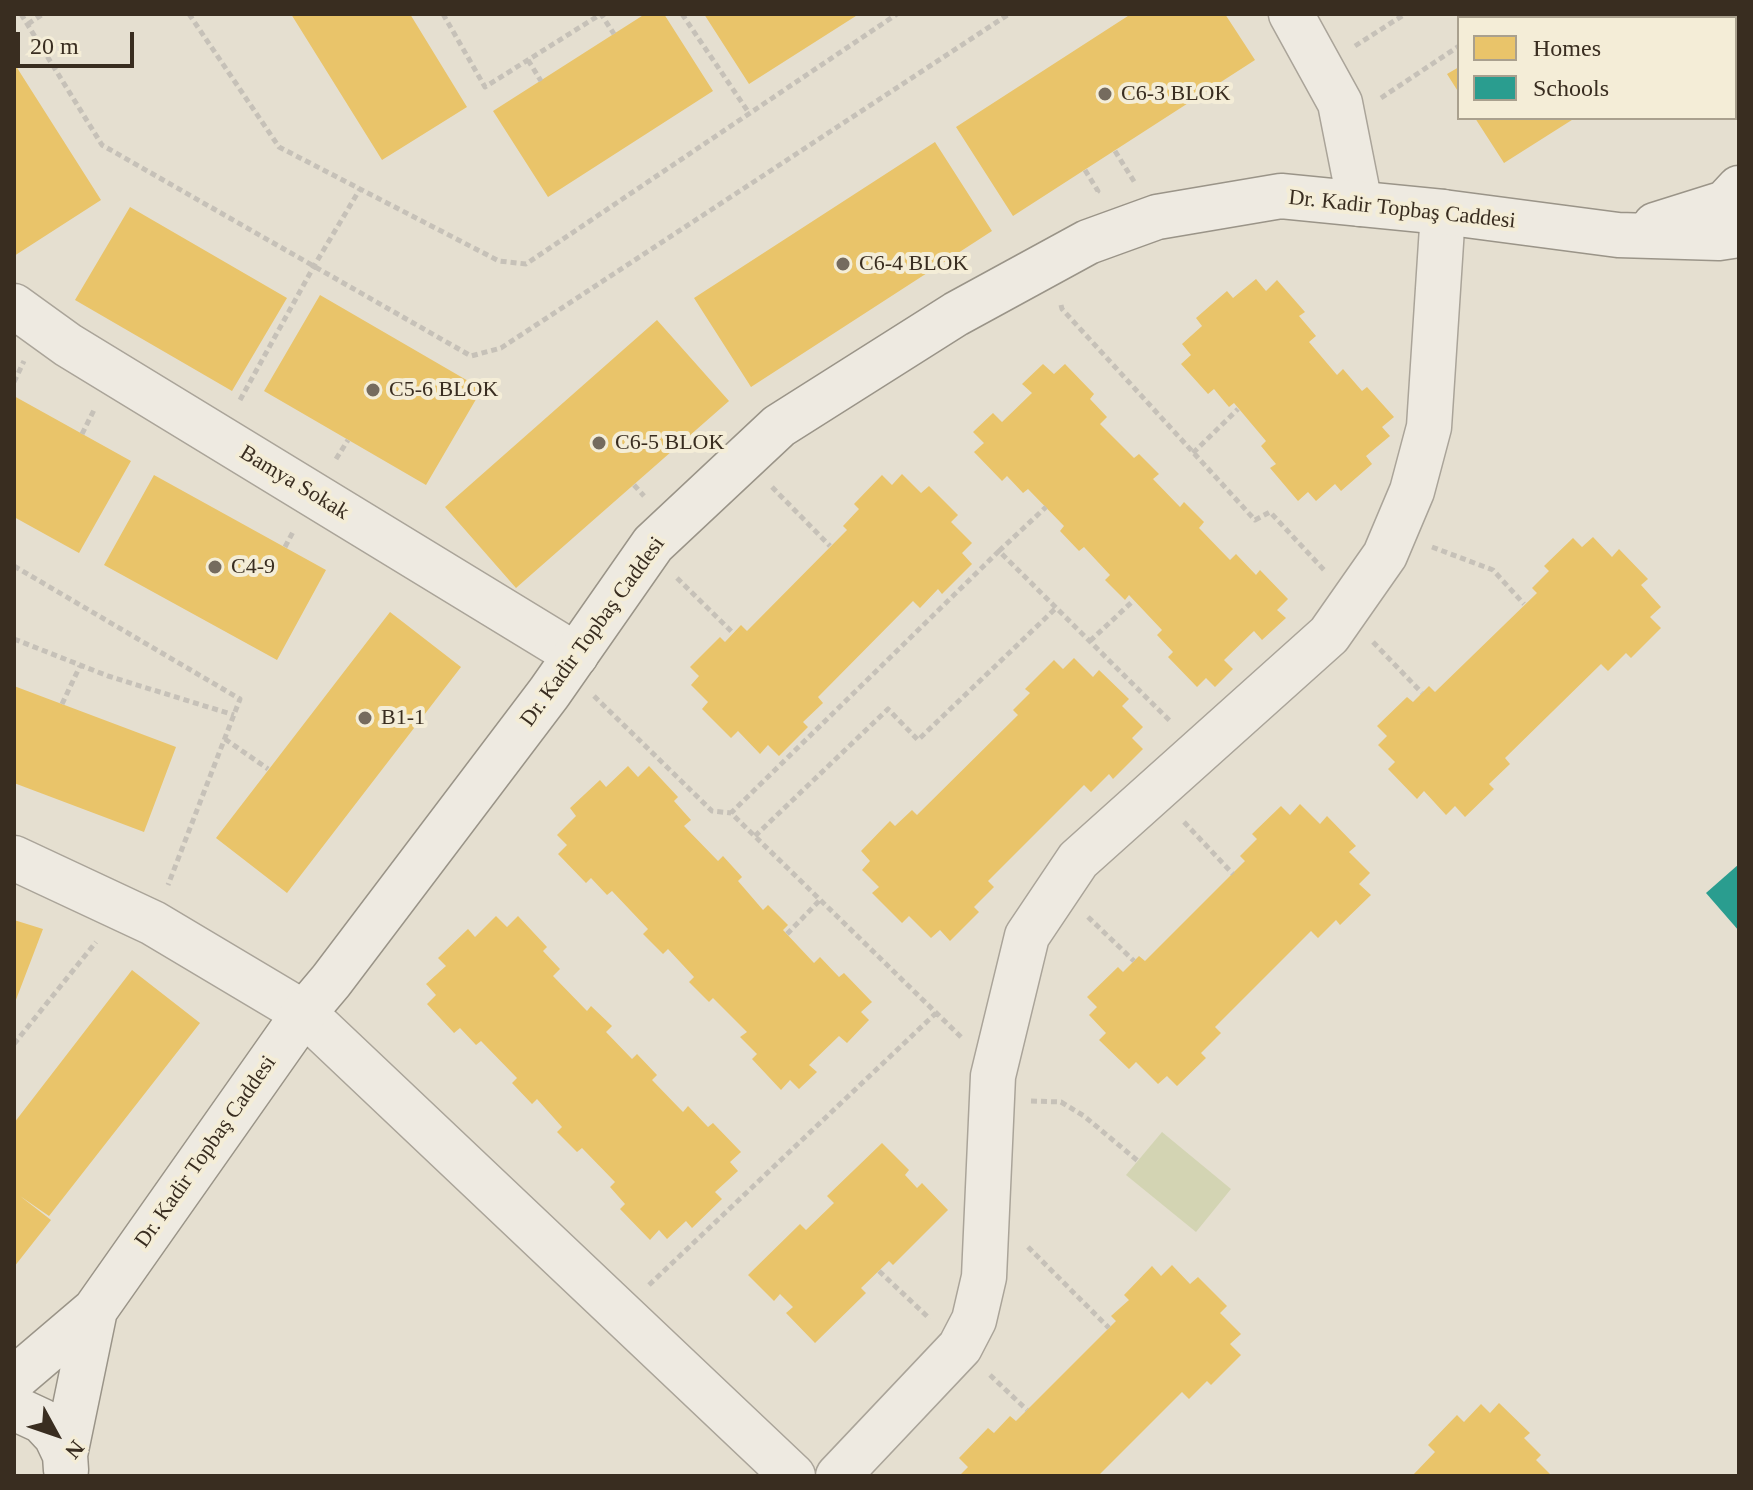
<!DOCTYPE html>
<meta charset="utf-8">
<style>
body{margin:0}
#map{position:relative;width:1753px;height:1490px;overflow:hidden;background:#e5dfd0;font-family:Georgia,serif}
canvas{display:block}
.frame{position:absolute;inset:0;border:16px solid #392d20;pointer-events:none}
.legend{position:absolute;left:1457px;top:16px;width:280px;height:104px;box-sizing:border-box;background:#f4edd7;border:2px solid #a9a08e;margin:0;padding:10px 14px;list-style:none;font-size:24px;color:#392d20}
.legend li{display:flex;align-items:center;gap:16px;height:40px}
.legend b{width:40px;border:2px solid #a9a08e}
.north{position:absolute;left:16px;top:1394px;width:80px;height:80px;-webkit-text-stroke:6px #f4edd7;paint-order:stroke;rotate:130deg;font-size:22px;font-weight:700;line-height:32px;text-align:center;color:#392d20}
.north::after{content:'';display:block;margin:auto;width:28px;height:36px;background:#392d20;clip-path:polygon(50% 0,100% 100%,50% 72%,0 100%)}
.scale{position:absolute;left:16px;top:32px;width:118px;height:36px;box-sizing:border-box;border:4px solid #392d20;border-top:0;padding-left:10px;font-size:24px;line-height:28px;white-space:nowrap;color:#392d20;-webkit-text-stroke:6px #f4edd7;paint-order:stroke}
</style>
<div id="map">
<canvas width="1753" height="1490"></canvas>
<div class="frame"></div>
<ul class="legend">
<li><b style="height:22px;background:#e9c46a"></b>Homes</li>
<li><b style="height:22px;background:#2a9d8f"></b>Schools</li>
</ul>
<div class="north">N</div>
<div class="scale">20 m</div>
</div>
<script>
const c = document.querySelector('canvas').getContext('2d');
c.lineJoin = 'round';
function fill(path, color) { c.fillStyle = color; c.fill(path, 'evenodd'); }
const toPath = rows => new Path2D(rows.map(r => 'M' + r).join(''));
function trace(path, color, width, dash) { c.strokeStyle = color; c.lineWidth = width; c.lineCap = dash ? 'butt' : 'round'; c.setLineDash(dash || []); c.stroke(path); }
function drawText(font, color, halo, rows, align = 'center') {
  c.font = font + ' Georgia,serif'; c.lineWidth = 8; c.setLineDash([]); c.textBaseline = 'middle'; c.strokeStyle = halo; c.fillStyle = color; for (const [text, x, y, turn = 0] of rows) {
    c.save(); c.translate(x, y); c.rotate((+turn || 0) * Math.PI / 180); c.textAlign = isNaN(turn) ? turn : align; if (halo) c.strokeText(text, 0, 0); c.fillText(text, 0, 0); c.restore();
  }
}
const green = toPath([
 [1162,1132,1231,1189,1196,1232,1126,1175]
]);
const homes = toPath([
 [291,14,410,14,467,107,382,160],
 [645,14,664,14,713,91,548,197,493,111],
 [704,14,859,14,749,84],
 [1131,14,1225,14,1255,60,1013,216,956,127],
 [1540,14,1697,14,1699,18,1534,18],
 [14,63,101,200,14,256],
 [1459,67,1459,93,1447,74],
 [1475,118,1575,118,1504,163],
 [935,142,992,231,751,387,694,298],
 [130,207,287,298,232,391,75,300],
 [1256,279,1266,291,1277,280,1305,312,1299,316,1316,336,1309,342,1337,375,1343,369,1362,391,1367,387,1394,417,1382,427,1390,436,1366,456,1372,464,1341,491,1335,484,1316,501,1308,492,1298,501,1270,468,1276,464,1261,446,1266,441,1234,403,1229,407,1214,389,1208,394,1181,364,1191,355,1182,344,1202,326,1196,318,1227,291,1233,298],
 [320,295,482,389,426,485,264,391],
 [657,320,729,401,516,588,445,507],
 [1043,364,1054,374,1065,364,1094,394,1090,399,1107,417,1100,424,1134,458,1139,454,1159,474,1153,479,1180,507,1184,502,1204,522,1199,528,1230,560,1236,554,1256,575,1260,570,1288,599,1277,610,1286,618,1262,640,1254,631,1224,660,1233,669,1215,687,1206,678,1197,687,1168,657,1173,652,1157,635,1162,630,1129,595,1125,600,1105,580,1110,575,1084,547,1079,551,1060,531,1064,526,1028,489,1023,493,1007,476,1002,481,974,452,984,443,973,432,993,413,1002,422,1032,393,1022,384],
 [14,396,131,461,79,553,14,517],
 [902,474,921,493,929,486,958,515,951,522,972,543,962,553,972,564,942,594,938,589,920,608,913,601,818,697,823,703,803,722,808,727,779,756,768,745,760,754,738,731,731,738,702,709,708,702,691,685,699,676,690,667,720,637,725,642,741,625,747,631,847,530,843,526,859,509,854,504,882,475,892,485],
 [154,475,326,570,277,660,104,565],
 [1593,537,1612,557,1619,549,1648,579,1641,585,1661,607,1650,617,1661,628,1631,658,1626,653,1608,671,1601,664,1505,758,1510,764,1489,784,1494,789,1465,817,1455,806,1446,815,1424,791,1417,799,1388,769,1395,762,1378,745,1387,736,1377,726,1407,697,1413,702,1429,686,1435,692,1537,593,1532,588,1549,571,1544,566,1573,538,1582,547],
 [390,612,461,667,287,893,216,838],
 [1074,658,1093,677,1099,670,1129,699,1122,706,1143,727,1132,738,1143,749,1113,779,1109,774,1091,792,1084,785,988,881,994,887,974,907,979,912,950,941,940,930,931,938,909,916,902,923,872,893,879,887,862,870,870,861,861,851,890,821,895,826,912,810,917,815,1018,715,1013,710,1030,693,1025,689,1054,660,1063,669],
 [14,686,176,747,144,832,14,783],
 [628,766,638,777,649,766,678,797,674,801,691,820,684,826,718,861,723,856,742,877,738,881,763,910,768,905,788,925,783,930,814,963,820,957,839,977,844,973,872,1002,861,1012,869,1020,847,1043,839,1036,809,1065,817,1072,799,1089,790,1080,781,1090,752,1059,757,1054,740,1037,747,1032,713,998,709,1002,689,982,694,977,668,949,663,954,643,934,648,929,612,891,607,895,591,878,586,883,558,854,567,845,557,835,576,816,570,808,600,780,606,787],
 [1300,804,1320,824,1327,816,1356,846,1349,852,1370,873,1359,884,1371,895,1340,925,1336,920,1318,938,1311,931,1215,1027,1221,1033,1201,1053,1206,1058,1177,1086,1167,1076,1158,1084,1136,1062,1129,1069,1099,1040,1106,1033,1089,1015,1097,1007,1087,997,1118,967,1123,972,1139,956,1145,961,1245,861,1240,856,1257,839,1252,834,1281,806,1290,815],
 [496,916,507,927,518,916,547,947,543,951,560,969,553,976,587,1011,591,1006,612,1026,606,1032,632,1059,637,1054,657,1075,652,1080,683,1112,688,1106,708,1127,713,1123,741,1152,730,1162,738,1171,715,1192,722,1199,692,1228,686,1221,667,1239,659,1230,650,1240,620,1209,625,1204,610,1187,615,1182,582,1148,577,1152,557,1132,562,1127,537,1099,532,1104,512,1083,517,1078,481,1041,476,1045,460,1028,454,1033,427,1004,436,995,426,984,446,966,438,958,468,929,475,937],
 [14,920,43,929,14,1005],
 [132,970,200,1023,49,1216,20,1196,51,1220,14,1267,14,1123],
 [882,1143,909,1170,905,1175,917,1188,922,1183,948,1210,893,1265,889,1261,861,1288,866,1293,815,1343,786,1313,793,1307,780,1294,774,1301,748,1275,800,1224,806,1230,834,1203,827,1196],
 [1172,1265,1190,1284,1198,1277,1227,1306,1220,1313,1241,1334,1230,1344,1241,1355,1211,1385,1207,1381,1189,1399,1182,1392,1098,1476,959,1476,968,1467,959,1458,988,1428,994,1433,1010,1416,1016,1421,1116,1321,1111,1316,1129,1300,1124,1295,1152,1266,1161,1276],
 [1499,1403,1530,1433,1524,1438,1541,1455,1536,1460,1552,1476,1413,1475,1435,1452,1428,1445,1457,1415,1464,1422,1481,1404,1490,1413]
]);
const schools = toPath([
 [1739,864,1739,931,1706,893]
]);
const path = toPath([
 [21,14,102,145,471,356,501,348,1009,14],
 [189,14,279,147,499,261,526,264,897,14],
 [443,14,485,87,601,14,614,34],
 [682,14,749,113],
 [1500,18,1506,14],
 [28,24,43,14],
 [1355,46,1405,14],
 [528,60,541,81],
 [1381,98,1459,46],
 [1115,151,1135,183],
 [1085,170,1098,191,1096,193],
 [1061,305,1062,309,1255,520,1270,512,1324,570],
 [14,382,24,361],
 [240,400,314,266,360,189],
 [82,434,94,410],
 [1193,453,1238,409],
 [336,459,348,440],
 [634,485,644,496],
 [772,487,830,546],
 [285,547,294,530],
 [1432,547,1493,570,1524,604],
 [999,551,1046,507],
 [14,566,240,699,168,885],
 [677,578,733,633],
 [14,639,108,676,234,715],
 [1090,641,1134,600],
 [1373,642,1422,693],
 [594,696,712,811,731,813],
 [62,704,80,666],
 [225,739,268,769],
 [1184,822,1233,874],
 [755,836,888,709,918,740,1056,608],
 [1088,917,1134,961],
 [787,934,820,900],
 [961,1037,731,813,999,551,1171,722],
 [14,1044,96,942],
 [1031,1101,1061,1102,1084,1116,1138,1161],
 [1028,1247,1109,1328],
 [879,1271,930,1319],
 [649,1285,936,1013],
 [990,1375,1027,1410]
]);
const street = toPath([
 [1291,14,1340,103,1360,204],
 [14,306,68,345,576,655],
 [14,858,153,923,304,1013,793,1476],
 [838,1476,960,1347,974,1320,984,1277,993,1076,1027,936,1078,860,1329,635,1385,555,1412,491,1429,427,1443,212]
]);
const secondary = toPath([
 [1655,225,1725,203,1739,188],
 [95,1310,304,1013,331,981,549,693,653,544,779,426,956,314,1088,242,1157,217,1281,196,1443,212,1618,235,1719,238,1739,235],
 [14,1379,95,1310,65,1455],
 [14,1408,42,1421,56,1436,65,1455,66,1470]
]);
const markers = [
 [1105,94,8,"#756b5e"],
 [843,264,8,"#756b5e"],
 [373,390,8,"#756b5e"],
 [599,443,8,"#756b5e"],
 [215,567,8,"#756b5e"],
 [365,718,8,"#756b5e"]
];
const poiNames = [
 ["C6-3 BLOK",1121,94],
 ["C6-4 BLOK",859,264],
 ["C5-6 BLOK",389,390],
 ["C6-5 BLOK",615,443],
 ["C4-9",231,567],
 ["B1-1",381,718]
];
const streetNames = [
 ["Dr. Kadir Topbaş Caddesi",1402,210,6],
 ["Bamya Sokak",294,483,31],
 ["Dr. Kadir Topbaş Caddesi",593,632,-54],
 ["Dr. Kadir Topbaş Caddesi",206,1152,-55]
];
fill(green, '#d3d4b3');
fill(homes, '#e9c46a');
fill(schools, '#2a9d8f');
trace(street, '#aaa499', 47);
trace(secondary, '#9a9488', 47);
trace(path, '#c6c1b8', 5, [6, 4]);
trace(street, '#eeeae1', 44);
trace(secondary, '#eeeae1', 44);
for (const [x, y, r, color] of markers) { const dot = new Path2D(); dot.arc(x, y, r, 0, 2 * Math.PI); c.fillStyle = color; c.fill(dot); trace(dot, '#f4edd7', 3); }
drawText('22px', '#392d20', '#f4edd7', poiNames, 'left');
drawText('22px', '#392d20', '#f4edd7', streetNames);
</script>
